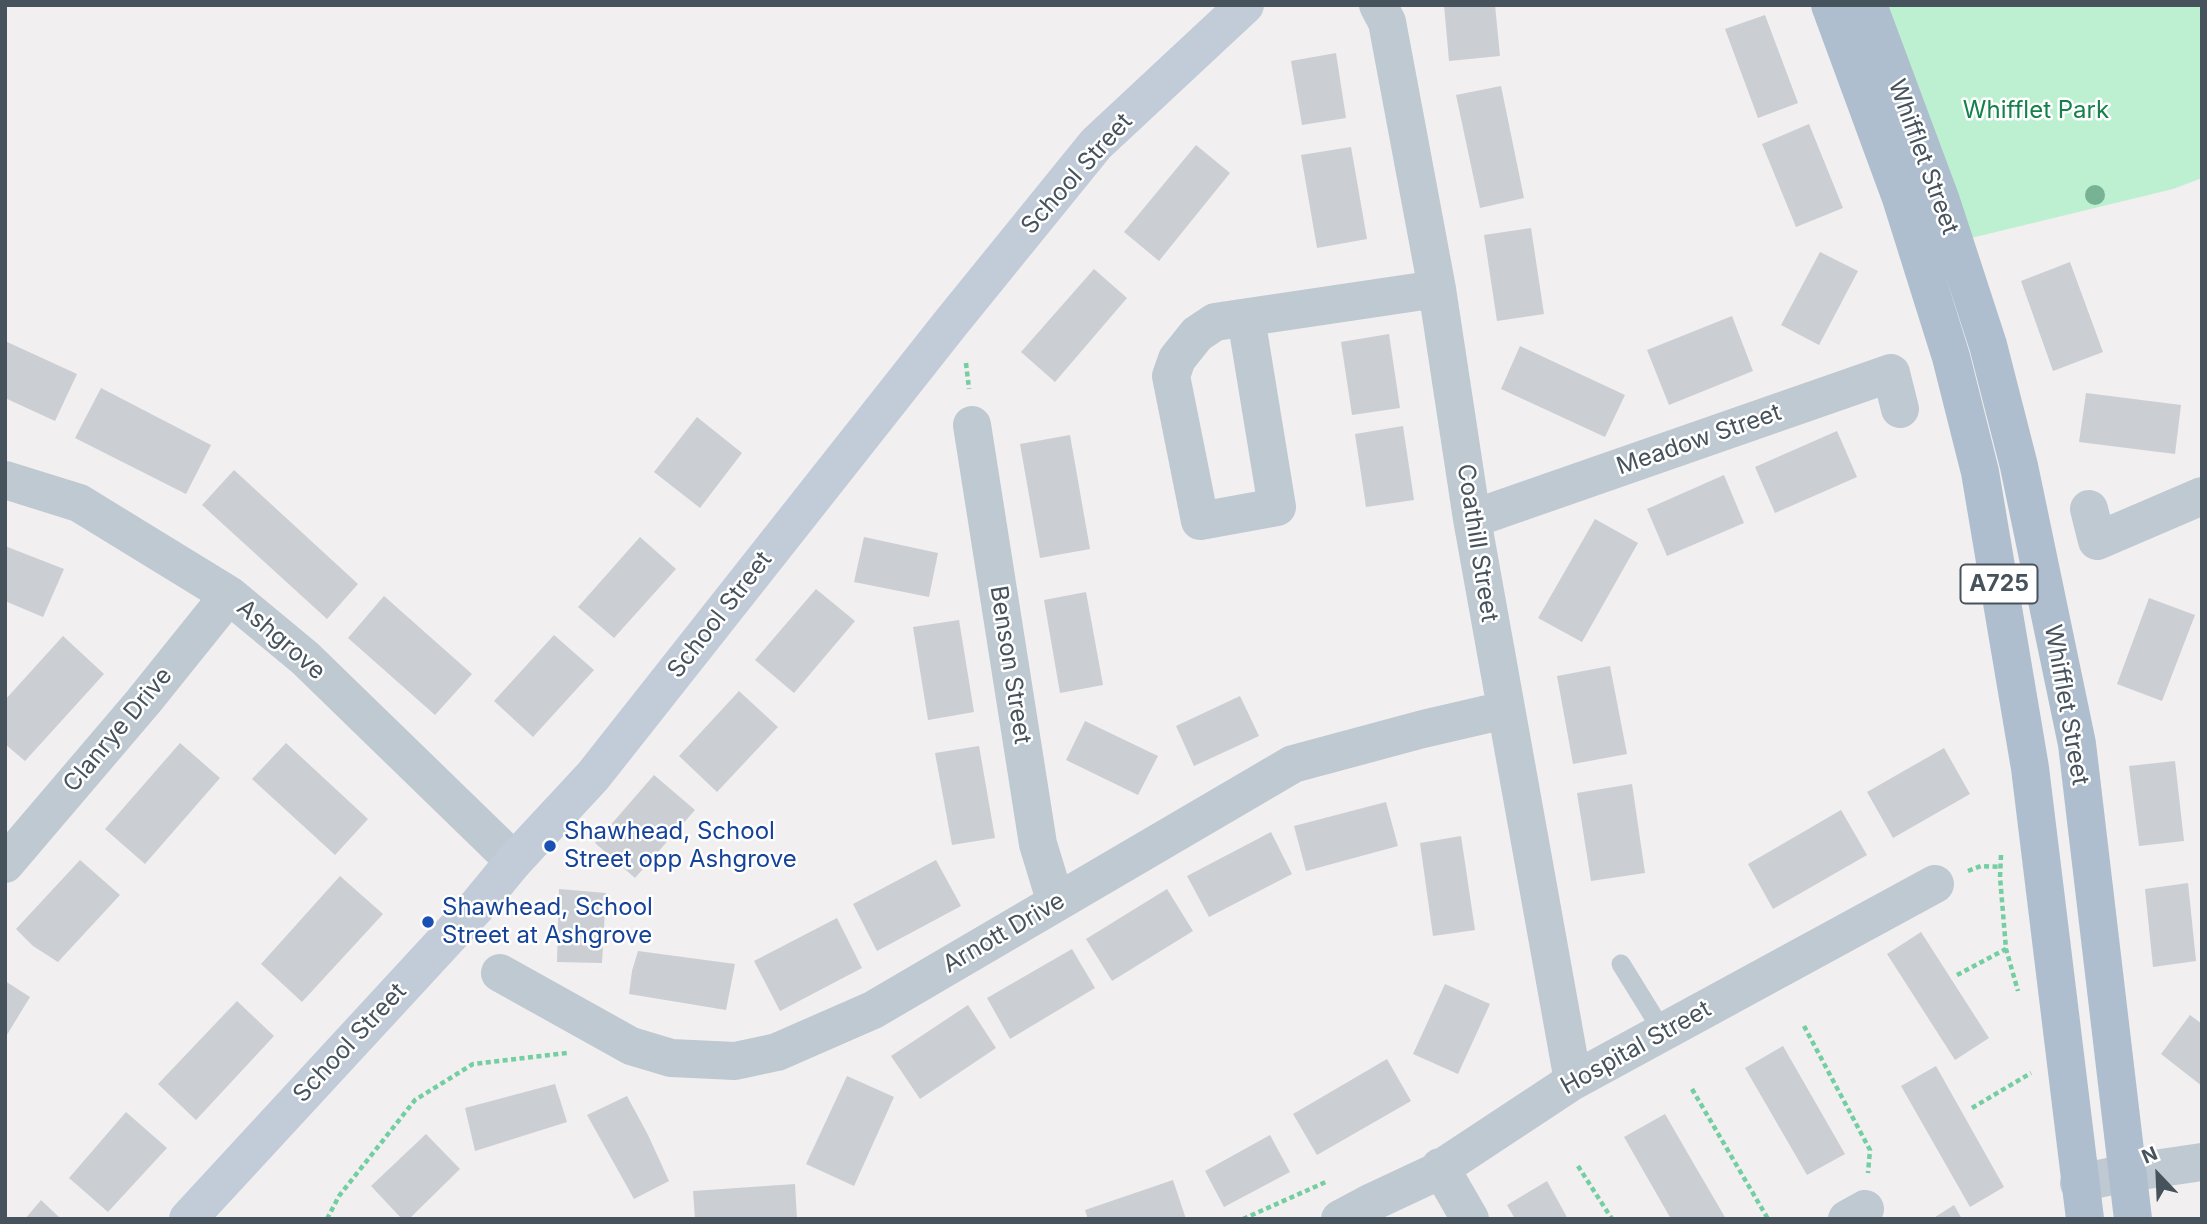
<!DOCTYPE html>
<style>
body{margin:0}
#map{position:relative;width:2207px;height:1224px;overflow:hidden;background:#f1efef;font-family:Inter,sans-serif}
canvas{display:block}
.frame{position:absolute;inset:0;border:7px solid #46525c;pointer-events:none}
.north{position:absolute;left:2123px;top:1140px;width:70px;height:70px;-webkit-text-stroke:5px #fff;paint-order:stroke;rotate:337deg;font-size:19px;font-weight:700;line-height:28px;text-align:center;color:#46525c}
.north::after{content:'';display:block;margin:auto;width:24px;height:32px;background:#46525c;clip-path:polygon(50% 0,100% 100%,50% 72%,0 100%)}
</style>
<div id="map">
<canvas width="2207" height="1224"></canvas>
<div class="frame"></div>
<div class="north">N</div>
</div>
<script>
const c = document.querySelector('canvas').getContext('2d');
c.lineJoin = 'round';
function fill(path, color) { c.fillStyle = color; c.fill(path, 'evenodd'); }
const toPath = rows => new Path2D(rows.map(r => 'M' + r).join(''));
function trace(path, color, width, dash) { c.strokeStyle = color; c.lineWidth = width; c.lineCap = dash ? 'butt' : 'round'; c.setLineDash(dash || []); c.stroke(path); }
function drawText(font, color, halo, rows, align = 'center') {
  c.font = font + ' Inter,sans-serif'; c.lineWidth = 5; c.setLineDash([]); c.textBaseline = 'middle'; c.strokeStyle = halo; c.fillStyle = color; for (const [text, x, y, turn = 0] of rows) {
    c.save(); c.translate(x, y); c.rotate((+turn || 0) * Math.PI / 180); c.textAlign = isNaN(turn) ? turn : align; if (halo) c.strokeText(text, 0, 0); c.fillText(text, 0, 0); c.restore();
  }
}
const green = toPath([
 [1887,5,2202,5,2202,178,2173,189,1967,239]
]);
const building = toPath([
 [1444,5,1495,5,1500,56,1449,61],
 [1765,15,1798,103,1758,118,1725,29],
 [1336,53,1346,118,1302,125,1291,61],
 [1501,86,1524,198,1480,208,1456,95],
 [1809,124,1843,208,1796,227,1762,144],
 [1196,145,1230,173,1159,261,1124,232],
 [1351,147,1367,239,1317,248,1301,155],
 [1531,228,1544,314,1497,321,1484,235],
 [1820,252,1858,271,1819,345,1781,325],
 [2070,262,2103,352,2053,371,2021,281],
 [1094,269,1127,298,1055,382,1021,352],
 [1732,316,1753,371,1669,405,1647,350],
 [1389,334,1400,408,1352,415,1341,342],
 [5,341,77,374,55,421,5,398],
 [1520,346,1625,395,1605,437,1501,389],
 [101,388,211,445,186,494,75,438],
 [2086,393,2181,405,2175,454,2079,442],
 [697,417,742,453,700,508,654,472],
 [1403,426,1414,500,1366,507,1355,434],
 [1837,431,1857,477,1775,513,1755,467],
 [1070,435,1090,549,1040,558,1020,444],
 [234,470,358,584,327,619,202,505],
 [1724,475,1744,523,1667,556,1647,509],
 [1595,519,1638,543,1582,642,1538,618],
 [640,537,676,569,614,638,578,607],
 [864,537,938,553,929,597,854,582],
 [5,546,64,569,43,617,5,601],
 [816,589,855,621,794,693,755,660],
 [1086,592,1103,685,1060,693,1044,600],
 [384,596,472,674,435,715,348,638],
 [2149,598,2195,615,2162,701,2117,684],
 [959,620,974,712,928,720,913,627],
 [554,635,594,670,533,737,494,701],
 [63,636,104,674,25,761,5,744,5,700],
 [1610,666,1627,754,1573,764,1557,676],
 [739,691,778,727,717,792,679,756],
 [1240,696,1259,736,1194,766,1176,726],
 [1085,721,1158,756,1138,795,1066,760],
 [180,743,220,778,145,864,105,829],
 [286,743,368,819,335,855,252,779],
 [979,746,995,838,952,845,935,753],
 [1944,748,1970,794,1893,838,1867,792],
 [2175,761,2184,841,2139,846,2129,766],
 [654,775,695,810,635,878,595,843],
 [1632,784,1645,873,1591,881,1577,793],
 [1386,802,1398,846,1306,871,1294,826],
 [1841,810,1867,855,1773,909,1748,864],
 [1271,832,1292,874,1209,917,1187,876],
 [1461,836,1475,930,1433,936,1420,843],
 [80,860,120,895,58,962,33,946,16,929],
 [936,860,961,906,877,951,853,904],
 [340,876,383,914,302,1002,261,964],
 [2188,883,2196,961,2153,967,2145,889],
 [559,889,606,893,602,963,557,962],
 [1167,889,1193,931,1112,981,1086,939],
 [837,918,862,968,780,1011,754,961],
 [1921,932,1989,1038,1955,1060,1887,954],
 [1072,949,1095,988,1010,1039,987,998],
 [638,951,735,964,726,1010,629,994,632,971],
 [5,981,30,997,5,1038],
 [1445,984,1490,1004,1458,1074,1413,1054],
 [237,1001,274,1036,196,1120,158,1084],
 [968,1005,996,1048,920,1099,891,1056],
 [2190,1015,2202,1024,2202,1086,2161,1054],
 [1783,1046,1845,1154,1807,1175,1745,1068],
 [1387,1059,1411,1101,1317,1155,1293,1114],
 [1936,1066,2004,1187,1970,1207,1901,1086],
 [847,1076,894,1097,854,1186,806,1164],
 [555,1084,567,1122,475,1151,465,1108],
 [627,1096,648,1135,669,1181,634,1199,587,1115],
 [126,1112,167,1148,108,1212,69,1178],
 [1665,1114,1691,1159,1726,1219,1671,1219,1624,1137],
 [426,1134,460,1169,409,1219,402,1219,371,1186],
 [1270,1135,1290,1172,1224,1207,1205,1171],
 [1173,1180,1186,1219,1088,1219,1085,1210],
 [1547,1181,1568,1219,1515,1219,1507,1205],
 [795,1184,797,1219,695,1219,693,1191],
 [41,1200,61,1219,25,1219],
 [1954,1205,1962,1219,1932,1219]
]);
const path = toPath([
 [966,363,969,389],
 [2001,855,2000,877,2006,949,2018,991],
 [1968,871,1981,866,2001,867],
 [1957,975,2006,949],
 [1804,1026,1870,1150,1868,1173],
 [1692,1089,1768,1219],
 [1972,1108,2031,1073],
 [1578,1166,1612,1219],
 [327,1219,339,1196,415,1100,473,1064,567,1053],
 [1243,1219,1328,1181]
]);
const lane = toPath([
 [1621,964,1663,1032]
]);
const street = toPath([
 [1378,5,1387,22,1437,289,1472,519,1573,1081],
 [1246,318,1277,507,1200,521,1171,376,1177,359,1197,334,1215,322,1437,289],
 [972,425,1038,844,1056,903],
 [5,480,79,503,229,595,305,658,514,861],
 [2089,509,2097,541,2202,496],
 [1472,519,1891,373,1900,409],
 [5,864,143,702,229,595],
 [500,973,631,1046,671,1058,735,1061,777,1052,873,1010,1293,764,1423,729,1505,710],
 [1440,1167,1470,1219],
 [2079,1183,2127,1173,2202,1162],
 [1340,1219,1370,1203,1432,1174,1573,1081,1935,884],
 [1847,1219,1865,1209]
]);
const secondary = toPath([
 [188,1219,477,906,514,861,593,776,950,324,1096,144,1245,5]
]);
const primary = toPath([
 [1830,5,1901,198,1951,357,1980,472,2030,768,2085,1219],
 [1868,5,1941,201,1988,345,2019,466,2077,744,2133,1219]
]);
const trees = [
 [2095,195]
];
const markers = [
 [550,846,7,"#1a4fb4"],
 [428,922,7,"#1a4fb4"]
];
const shields = [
 [1999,584,77]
];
const shieldNames = [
 ["A725",1999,584]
];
const parkNames = [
 ["Whifflet Park",2036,111]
];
const streetNames = [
 ["Whifflet Street",1923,157,70],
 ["School Street",1077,174,-48],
 ["Meadow Street",1699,440,-19],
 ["Coathill Street",1477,543,81],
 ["School Street",720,615,-52],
 ["Ashgrove",281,640,41],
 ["Benson Street",1010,665,81],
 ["Whifflet Street",2066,705,80],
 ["Clanrye Drive",118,730,-50],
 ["Arnott Drive",1004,933,-30],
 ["School Street",350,1043,-47],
 ["Hospital Street",1636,1048,-29]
];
const transitNames = [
 ["Shawhead, School",564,832],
 ["Street opp Ashgrove",564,860],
 ["Shawhead, School",442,908],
 ["Street at Ashgrove",442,936]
];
fill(green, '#bcf0d0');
fill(building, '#cbced3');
trace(path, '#73cea2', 4.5, [5, 3.5]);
trace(lane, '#bfc9d1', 19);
trace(street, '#bfc9d1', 38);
trace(secondary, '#c1ccd8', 38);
trace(primary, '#aebece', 38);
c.fillStyle = '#78b295';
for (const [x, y] of trees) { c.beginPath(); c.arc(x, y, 10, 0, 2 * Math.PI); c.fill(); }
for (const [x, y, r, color] of markers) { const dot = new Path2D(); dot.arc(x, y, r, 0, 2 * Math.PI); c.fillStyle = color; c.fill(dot); trace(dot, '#fff', 2.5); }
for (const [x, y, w] of shields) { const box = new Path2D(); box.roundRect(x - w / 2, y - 19.5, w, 39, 5); c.fillStyle = '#fff'; c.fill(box); trace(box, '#46525c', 2); }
drawText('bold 23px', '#46525c', null, shieldNames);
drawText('24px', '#15804b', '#fff', parkNames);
drawText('24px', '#46525c', '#fff', streetNames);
drawText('24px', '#164399', '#fff', transitNames, 'left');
</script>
